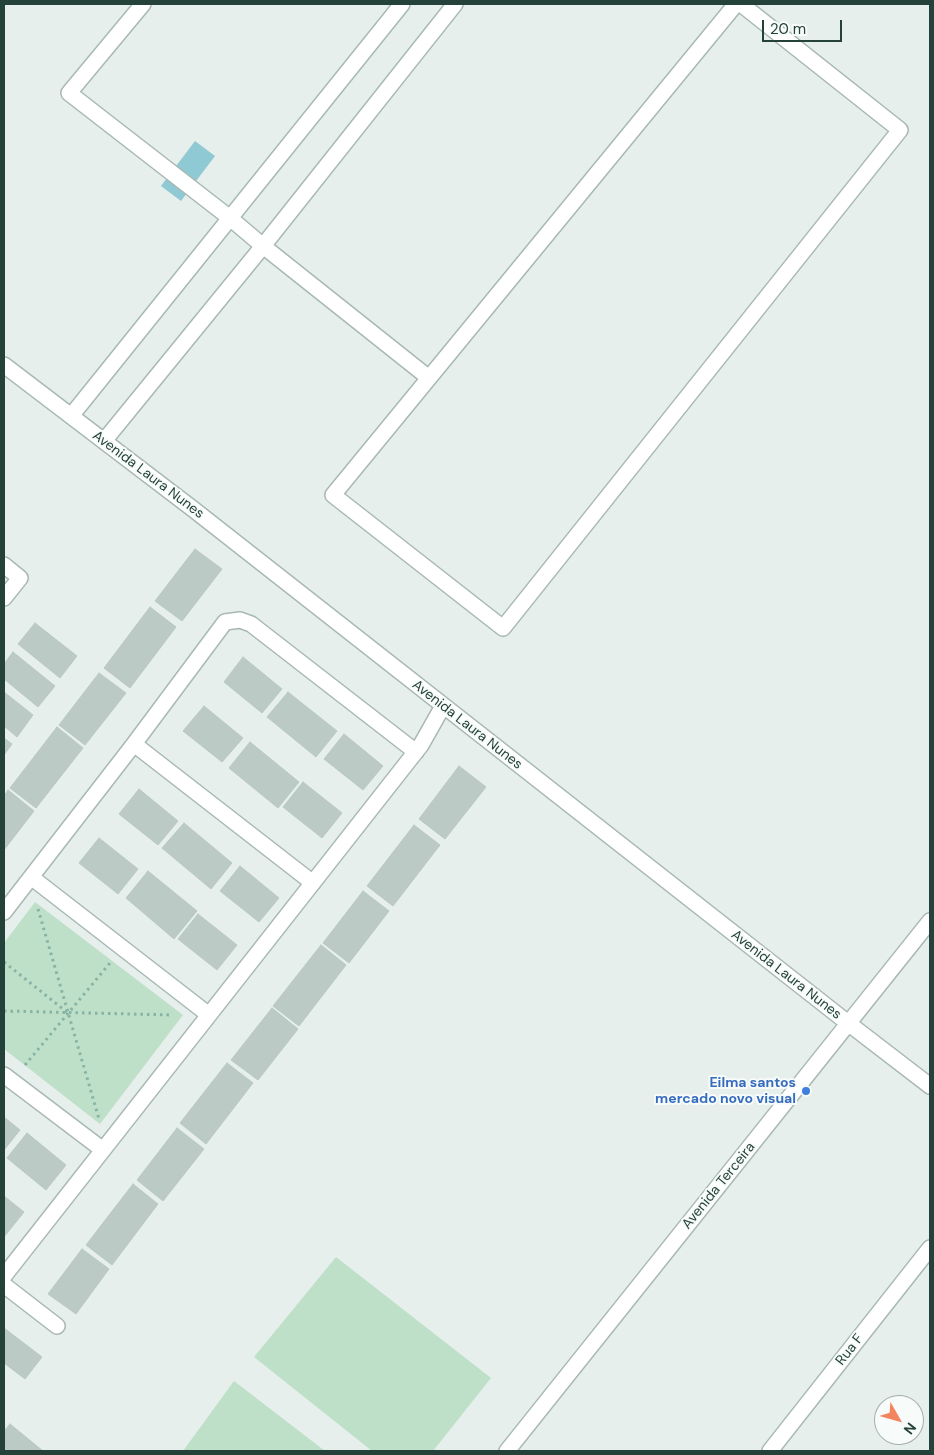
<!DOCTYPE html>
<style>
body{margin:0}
#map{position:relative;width:934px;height:1455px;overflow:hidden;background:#e6efeb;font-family:"DM Sans",sans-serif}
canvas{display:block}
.frame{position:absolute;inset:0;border:5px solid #24423a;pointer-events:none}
.north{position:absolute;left:874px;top:1395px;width:50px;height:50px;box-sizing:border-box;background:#f7fbf9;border:1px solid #a3b1ad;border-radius:50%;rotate:128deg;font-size:14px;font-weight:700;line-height:20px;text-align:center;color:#24423a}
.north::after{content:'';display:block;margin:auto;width:18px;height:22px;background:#f4845f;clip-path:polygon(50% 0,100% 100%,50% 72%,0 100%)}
.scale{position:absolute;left:762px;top:20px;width:80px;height:22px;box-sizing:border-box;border:2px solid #24423a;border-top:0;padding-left:6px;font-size:15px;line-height:18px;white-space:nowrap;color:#24423a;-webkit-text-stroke:4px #f7fbf9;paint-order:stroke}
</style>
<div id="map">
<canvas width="934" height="1455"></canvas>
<div class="frame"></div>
<div class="north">N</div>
<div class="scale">20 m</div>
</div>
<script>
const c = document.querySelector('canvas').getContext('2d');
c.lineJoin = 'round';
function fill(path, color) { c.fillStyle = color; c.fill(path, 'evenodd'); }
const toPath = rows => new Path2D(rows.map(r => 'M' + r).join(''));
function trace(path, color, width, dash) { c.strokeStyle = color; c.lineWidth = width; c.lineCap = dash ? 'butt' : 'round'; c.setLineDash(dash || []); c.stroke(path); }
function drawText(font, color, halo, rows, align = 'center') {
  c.font = font + ' "DM Sans",sans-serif'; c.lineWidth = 4; c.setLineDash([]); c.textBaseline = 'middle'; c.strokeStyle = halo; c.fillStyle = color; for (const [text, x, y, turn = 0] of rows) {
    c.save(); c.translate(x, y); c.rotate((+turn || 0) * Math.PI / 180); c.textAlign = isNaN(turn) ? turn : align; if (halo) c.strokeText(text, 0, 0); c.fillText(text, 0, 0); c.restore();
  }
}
const green = toPath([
 [35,902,183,1015,100,1124,4,1049,4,943],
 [336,1257,491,1378,433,1451,372,1451,254,1357],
 [234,1381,325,1451,183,1451]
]);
const water = toPath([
 [195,141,215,156,181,201,161,186]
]);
const building = toPath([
 [195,549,222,569,182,621,155,601,195,549],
 [150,607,176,627,130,688,104,668,150,607],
 [35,623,77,656,60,678,18,644,35,623],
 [13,652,55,686,38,707,4,679,4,664,13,652],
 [243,657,282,689,262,713,224,682,243,657],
 [99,673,126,693,85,745,59,725,99,673],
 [4,692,33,715,17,737,4,726,4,692],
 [288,692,337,731,316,757,267,717,288,692],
 [204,706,243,738,222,762,183,731,204,706],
 [57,727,83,748,36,808,10,788,57,727],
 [344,734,383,766,363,790,324,759,344,734],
 [4,738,12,744,4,755,4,738],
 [250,742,299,782,278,808,229,768,250,742],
 [459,766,486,787,445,839,419,819,459,766],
 [303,782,342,813,322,838,283,807,303,782],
 [139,789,178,821,158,845,119,814,139,789],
 [8,790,34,811,4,850,4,796,8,790],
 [184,823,232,863,211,889,162,848,184,823],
 [414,825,440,845,393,906,367,886,414,825],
 [99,838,138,869,118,894,79,863,99,838],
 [240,866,279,898,259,922,220,891,240,866],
 [148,871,197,911,174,939,126,898,148,871],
 [363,891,389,911,349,963,323,943,363,891],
 [198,914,237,945,217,970,178,939,198,914],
 [321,945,346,965,299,1026,273,1006,321,945],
 [272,1008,298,1029,258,1080,231,1060,272,1008],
 [227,1063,253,1083,206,1144,180,1123,227,1063],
 [4,1117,20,1130,4,1150,4,1117],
 [177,1128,204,1149,163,1201,137,1180,177,1128],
 [27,1133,66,1165,46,1190,7,1158,27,1133],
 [133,1184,158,1204,112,1265,86,1245,133,1184],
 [4,1196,24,1212,4,1237,4,1196],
 [82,1249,109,1269,76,1314,48,1294,82,1249],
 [4,1328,42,1357,25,1379,4,1363,4,1328],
 [10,1424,43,1451,4,1451,4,1431,10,1424]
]);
const path = toPath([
 [38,909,99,1119],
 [4,962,68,1013],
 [4,1011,173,1015],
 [25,1065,110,963]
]);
const minor = toPath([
 [143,4,69,93,230,218,263,246,429,378],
 [736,4,333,495,503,628,900,130,741,4],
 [71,416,402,4],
 [104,441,263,246,455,4],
 [4,565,20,578,4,598],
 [134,744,313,883],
 [31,877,209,1015],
 [4,912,134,744,225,622,240,620,251,624,416,752],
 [4,1075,103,1150],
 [4,1276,421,745,443,706],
 [4,1285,57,1326],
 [770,1451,930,1248]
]);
const tertiary = toPath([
 [4,365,193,509,848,1023,930,1086],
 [507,1451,930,921]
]);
const markers = [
 [806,1091,5,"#3f7fe0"]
];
const streetNames = [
 ["Avenida Laura Nunes",148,475,37],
 ["Avenida Laura Nunes",467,725,38],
 ["Avenida Laura Nunes",786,975,38],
 ["Avenida Terceira",719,1186,-51],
 ["Rua F",850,1350,-52]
];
const shopNames = [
 ["Eilma santos",796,1083],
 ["mercado novo visual",796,1099]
];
fill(green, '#bfe0c8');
fill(water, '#8ec9d4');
fill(building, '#bbcac4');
trace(building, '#b8c9c2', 1);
trace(minor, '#a8b8b2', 18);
trace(tertiary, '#a8b8b2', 18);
trace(path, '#86b3a5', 3, [2.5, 4]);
trace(minor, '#fff', 15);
trace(tertiary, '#fff', 15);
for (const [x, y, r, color] of markers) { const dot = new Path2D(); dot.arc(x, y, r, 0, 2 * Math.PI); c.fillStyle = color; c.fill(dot); trace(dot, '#f7fbf9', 2); }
drawText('14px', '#24423a', '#f7fbf9', streetNames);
drawText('bold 14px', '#366cbe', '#f7fbf9', shopNames, 'right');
</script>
